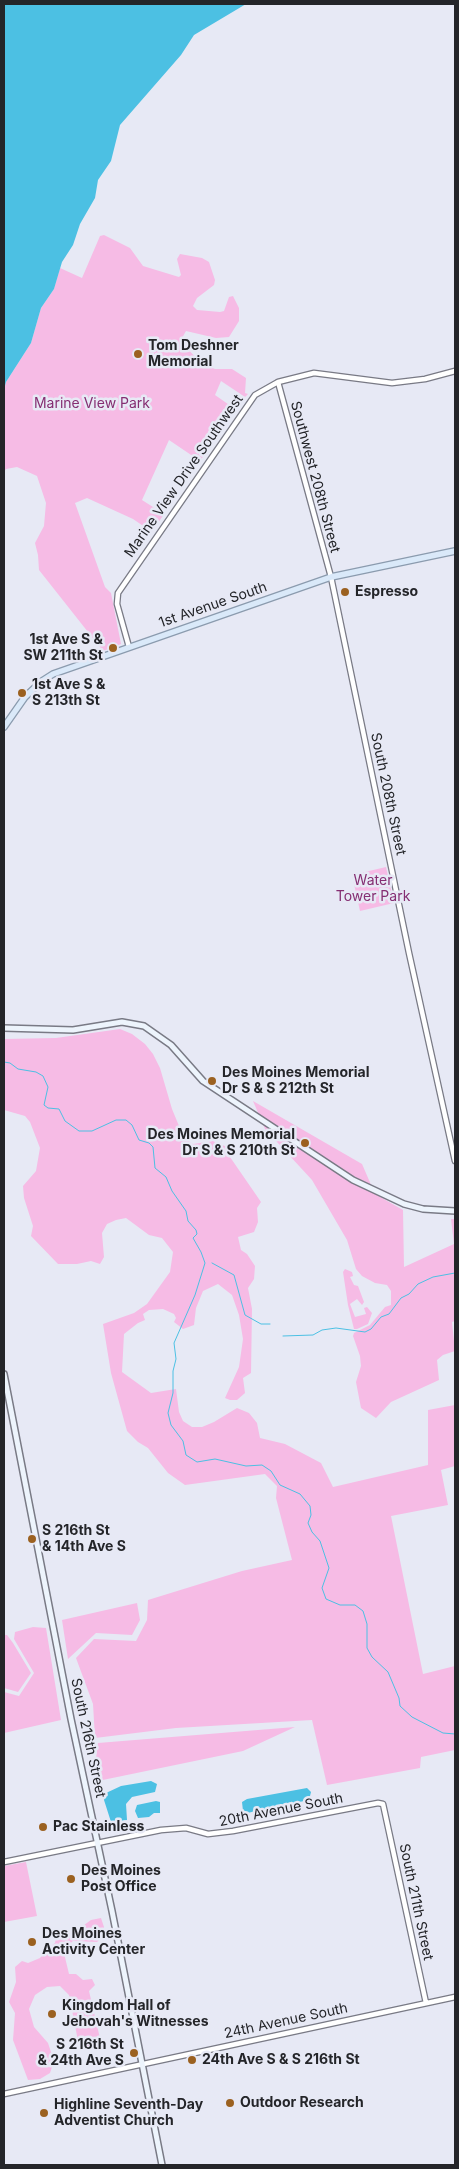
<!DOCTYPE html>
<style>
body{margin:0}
#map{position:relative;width:459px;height:2169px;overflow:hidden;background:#e7e9f5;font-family:Inter,sans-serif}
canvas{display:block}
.frame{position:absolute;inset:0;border:5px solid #242529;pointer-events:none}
</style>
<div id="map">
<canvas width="459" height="2169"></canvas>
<div class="frame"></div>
</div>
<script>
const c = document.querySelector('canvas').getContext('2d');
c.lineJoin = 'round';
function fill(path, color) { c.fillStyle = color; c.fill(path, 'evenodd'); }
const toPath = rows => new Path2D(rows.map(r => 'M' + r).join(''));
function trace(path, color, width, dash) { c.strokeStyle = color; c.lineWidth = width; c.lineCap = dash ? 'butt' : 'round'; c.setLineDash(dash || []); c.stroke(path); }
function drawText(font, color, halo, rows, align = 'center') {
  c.font = font + ' Inter,sans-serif'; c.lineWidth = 5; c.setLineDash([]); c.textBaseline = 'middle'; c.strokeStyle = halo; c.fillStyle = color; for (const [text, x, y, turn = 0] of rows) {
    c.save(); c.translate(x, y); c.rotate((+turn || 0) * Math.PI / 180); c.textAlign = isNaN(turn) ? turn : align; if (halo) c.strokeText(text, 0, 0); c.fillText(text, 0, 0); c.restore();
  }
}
const green = toPath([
 [104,235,130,248,143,266,179,277,181,275,177,259,180,254,202,258,209,262,215,280,214,285,197,298,193,306,197,310,220,312,224,311,229,297,233,296,239,308,239,321,229,337,216,338,186,331,182,338,183,344,202,364,215,369,232,369,246,378,245,393,248,394,245,397,221,381,215,395,235,409,200,461,169,440,142,500,164,514,152,532,133,519,87,498,75,503,105,587,111,593,121,644,103,651,39,570,38,555,35,543,44,526,46,503,37,476,17,467,6,469,4,472,4,390,6,382,31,343,41,308,54,289,60,268,82,278,100,236],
 [386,867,394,903,360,911,352,875],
 [120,1029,132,1034,145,1044,153,1054,160,1068,172,1109,184,1138,193,1144,213,1141,227,1147,230,1157,261,1202,257,1208,258,1222,254,1232,238,1237,241,1250,247,1254,255,1266,254,1279,248,1288,252,1309,251,1373,243,1378,245,1393,237,1400,230,1400,225,1398,239,1367,243,1339,239,1315,232,1295,218,1284,203,1291,196,1308,194,1325,183,1329,174,1322,176,1318,174,1314,163,1309,149,1310,143,1314,145,1320,138,1323,124,1334,122,1372,151,1393,176,1389,179,1412,183,1421,192,1427,202,1427,214,1422,237,1408,249,1413,257,1423,260,1438,285,1444,321,1463,333,1487,428,1465,428,1410,455,1405,455,1466,441,1470,448,1505,391,1516,423,1674,455,1666,455,1750,421,1757,420,1768,327,1785,312,1720,176,1728,95,1738,93,1704,76,1658,94,1639,136,1641,147,1620,148,1600,242,1571,292,1560,276,1498,277,1486,265,1474,185,1485,168,1473,148,1448,138,1442,127,1431,111,1373,103,1324,134,1313,147,1304,170,1272,173,1252,162,1238,149,1235,126,1218,116,1220,107,1224,102,1233,104,1257,100,1264,91,1261,77,1264,58,1264,31,1236,33,1226,24,1198,23,1186,36,1171,40,1148,30,1122,25,1116,4,1110,4,1039,56,1038],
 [253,1101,362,1164,375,1194,403,1210,404,1267,454,1244,451,1219,455,1219,455,1321,452,1322,455,1351,443,1355,437,1360,439,1380,391,1402,376,1418,361,1408,356,1382,361,1366,360,1356,353,1336,354,1333,370,1325,385,1307,391,1305,391,1291,387,1285,375,1283,362,1276,356,1269,347,1240,312,1180,265,1129],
 [345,1269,352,1272,353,1276,350,1277,354,1285,358,1286,364,1302,362,1305,357,1299,350,1304,355,1317,366,1314,364,1308,367,1307,372,1313,368,1324,357,1329,354,1329,348,1305,343,1272],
 [137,1603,140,1620,132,1635,96,1633,68,1659,62,1620],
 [33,1627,46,1628,61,1720,4,1733,4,1692,19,1696,34,1673,14,1639,15,1632],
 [4,1635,7,1635,13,1643,31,1673,18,1692,4,1688],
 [295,1727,243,1751,93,1782,98,1743],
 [26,1862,37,1916,4,1922,4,1866],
 [101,1918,104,1927,104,1935,97,1942,73,1941,63,1949,69,1974,76,1974,83,1980,92,1979,95,1985,89,1991,102,2047,80,2051,69,1995,60,1986,47,1987,35,1995,29,2009,34,2027,48,2043,54,2061,50,2073,40,2079,28,2080,13,2040,15,2013,9,2002,16,1982,15,1967,22,1961,28,1963,40,1958,47,1949,55,1943,57,1933,69,1932,80,1928,91,1920]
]);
const water = toPath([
 [4,4,246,4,194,35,181,55,120,125,111,161,98,180,95,198,80,224,73,245,62,262,54,289,41,308,31,343,6,382,4,390],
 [151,1781,157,1784,155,1792,132,1797,126,1804,127,1820,111,1822,104,1800,106,1793,121,1786],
 [307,1788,311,1792,309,1800,247,1813,243,1811,242,1802,247,1799],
 [156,1801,160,1802,160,1813,154,1813,149,1817,138,1818,135,1811,137,1805]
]);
const stream = toPath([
 [4,1062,10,1063,18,1069,36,1072,43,1076,48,1087,44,1105,48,1108,59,1109,65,1121,79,1131,92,1131,116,1120,126,1120,132,1125,139,1140,149,1143,153,1147,155,1168,166,1177,172,1191,186,1211,188,1221,196,1230,197,1234,193,1238,201,1252,205,1263,195,1295,174,1343,176,1359,173,1371,173,1393,168,1413,171,1425,183,1441,186,1455,197,1462,215,1459,246,1466,262,1465,271,1471,280,1485,300,1494,310,1506,311,1515,308,1523,312,1532,320,1541,329,1568,322,1588,326,1599,340,1605,355,1605,363,1611,367,1624,367,1648,372,1657,388,1672,399,1698,400,1706,412,1717,443,1733,455,1734],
 [212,1263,234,1275,245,1315,261,1324,270,1324],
 [283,1336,313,1335,322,1330,336,1328,365,1332,371,1329,381,1317,389,1314,401,1298,409,1294,418,1284,433,1277,455,1273]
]);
const tertiary = toPath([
 [278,382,331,577,409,953,455,1161],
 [129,647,117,604,118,593,255,395,278,382,314,373,392,383,425,379,455,371],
 [4,1862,161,1830,186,1828,208,1834,233,1831,378,1803,383,1804,426,2003],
 [4,2094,455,1997]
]);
const secondary = toPath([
 [4,1028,73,1030,122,1022,144,1026,171,1045,203,1081,353,1180,404,1204,423,1209,455,1211],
 [4,1374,71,1719,112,1911,162,2165]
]);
const primary = toPath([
 [4,727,25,697,42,681,53,674,331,577,455,551]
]);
const markers = [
 [138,354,5,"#9b6120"],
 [345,592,5,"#9b6120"],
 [113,648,5,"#9b6120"],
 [22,693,5,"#9b6120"],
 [212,1081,5,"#9b6120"],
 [305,1143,5,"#9b6120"],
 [32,1539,5,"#9b6120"],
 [43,1827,5,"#9b6120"],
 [71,1879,5,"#9b6120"],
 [32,1942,5,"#9b6120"],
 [52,2014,5,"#9b6120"],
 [134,2053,5,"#9b6120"],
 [192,2060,5,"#9b6120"],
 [230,2103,5,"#9b6120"],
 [44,2113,5,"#9b6120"]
];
const poiNames = [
 ["Tom Deshner",148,346],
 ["Memorial",148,362],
 ["Espresso",355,592],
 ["1st Ave S &",103,640,"right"],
 ["SW 211th St",103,656,"right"],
 ["1st Ave S &",32,685],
 ["S 213th St",32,701],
 ["Des Moines Memorial",222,1073],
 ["Dr S & S 212th St",222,1089],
 ["Des Moines Memorial",295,1135,"right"],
 ["Dr S & S 210th St",295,1151,"right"],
 ["S 216th St",42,1531],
 ["& 14th Ave S",42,1547],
 ["Pac Stainless",53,1827],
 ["Des Moines",81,1871],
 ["Post Office",81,1887],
 ["Des Moines",42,1934],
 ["Activity Center",42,1950],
 ["Kingdom Hall of",62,2006],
 ["Jehovah's Witnesses",62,2022],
 ["S 216th St",124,2045,"right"],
 ["& 24th Ave S",124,2061,"right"],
 ["24th Ave S & S 216th St",202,2060],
 ["Outdoor Research",240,2103],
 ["Highline Seventh-Day",54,2105],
 ["Adventist Church",54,2121]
];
const parkNames = [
 ["Marine View Park",92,404],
 ["Water",373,881],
 ["Tower Park",373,897]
];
const streetNames = [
 ["Marine View Drive Southwest",184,476,-55],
 ["Southwest 208th Street",315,477,75],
 ["1st Avenue South",213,605,-19],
 ["South 208th Street",388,794,78],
 ["South 216th Street",88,1738,78],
 ["20th Avenue South",281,1810,-11],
 ["South 211th Street",416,1902,78],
 ["24th Avenue South",286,2021,-12]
];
fill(green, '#f6bbe5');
fill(water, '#4cc0e3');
trace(stream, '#4cc0e3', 1);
trace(tertiary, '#797a85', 7);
trace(secondary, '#797a85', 8);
trace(primary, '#8b9bae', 8);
trace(tertiary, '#fff', 4.5);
trace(secondary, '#edf4fc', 5);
trace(primary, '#dae9f9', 5.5);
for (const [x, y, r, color] of markers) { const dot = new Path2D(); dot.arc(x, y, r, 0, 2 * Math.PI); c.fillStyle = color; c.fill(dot); trace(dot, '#e7e9f5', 2); }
drawText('bold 14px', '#242529', '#e7e9f5', poiNames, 'left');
drawText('14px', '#852e72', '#e7e9f5', parkNames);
drawText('14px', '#242529', '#e7e9f5', streetNames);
</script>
